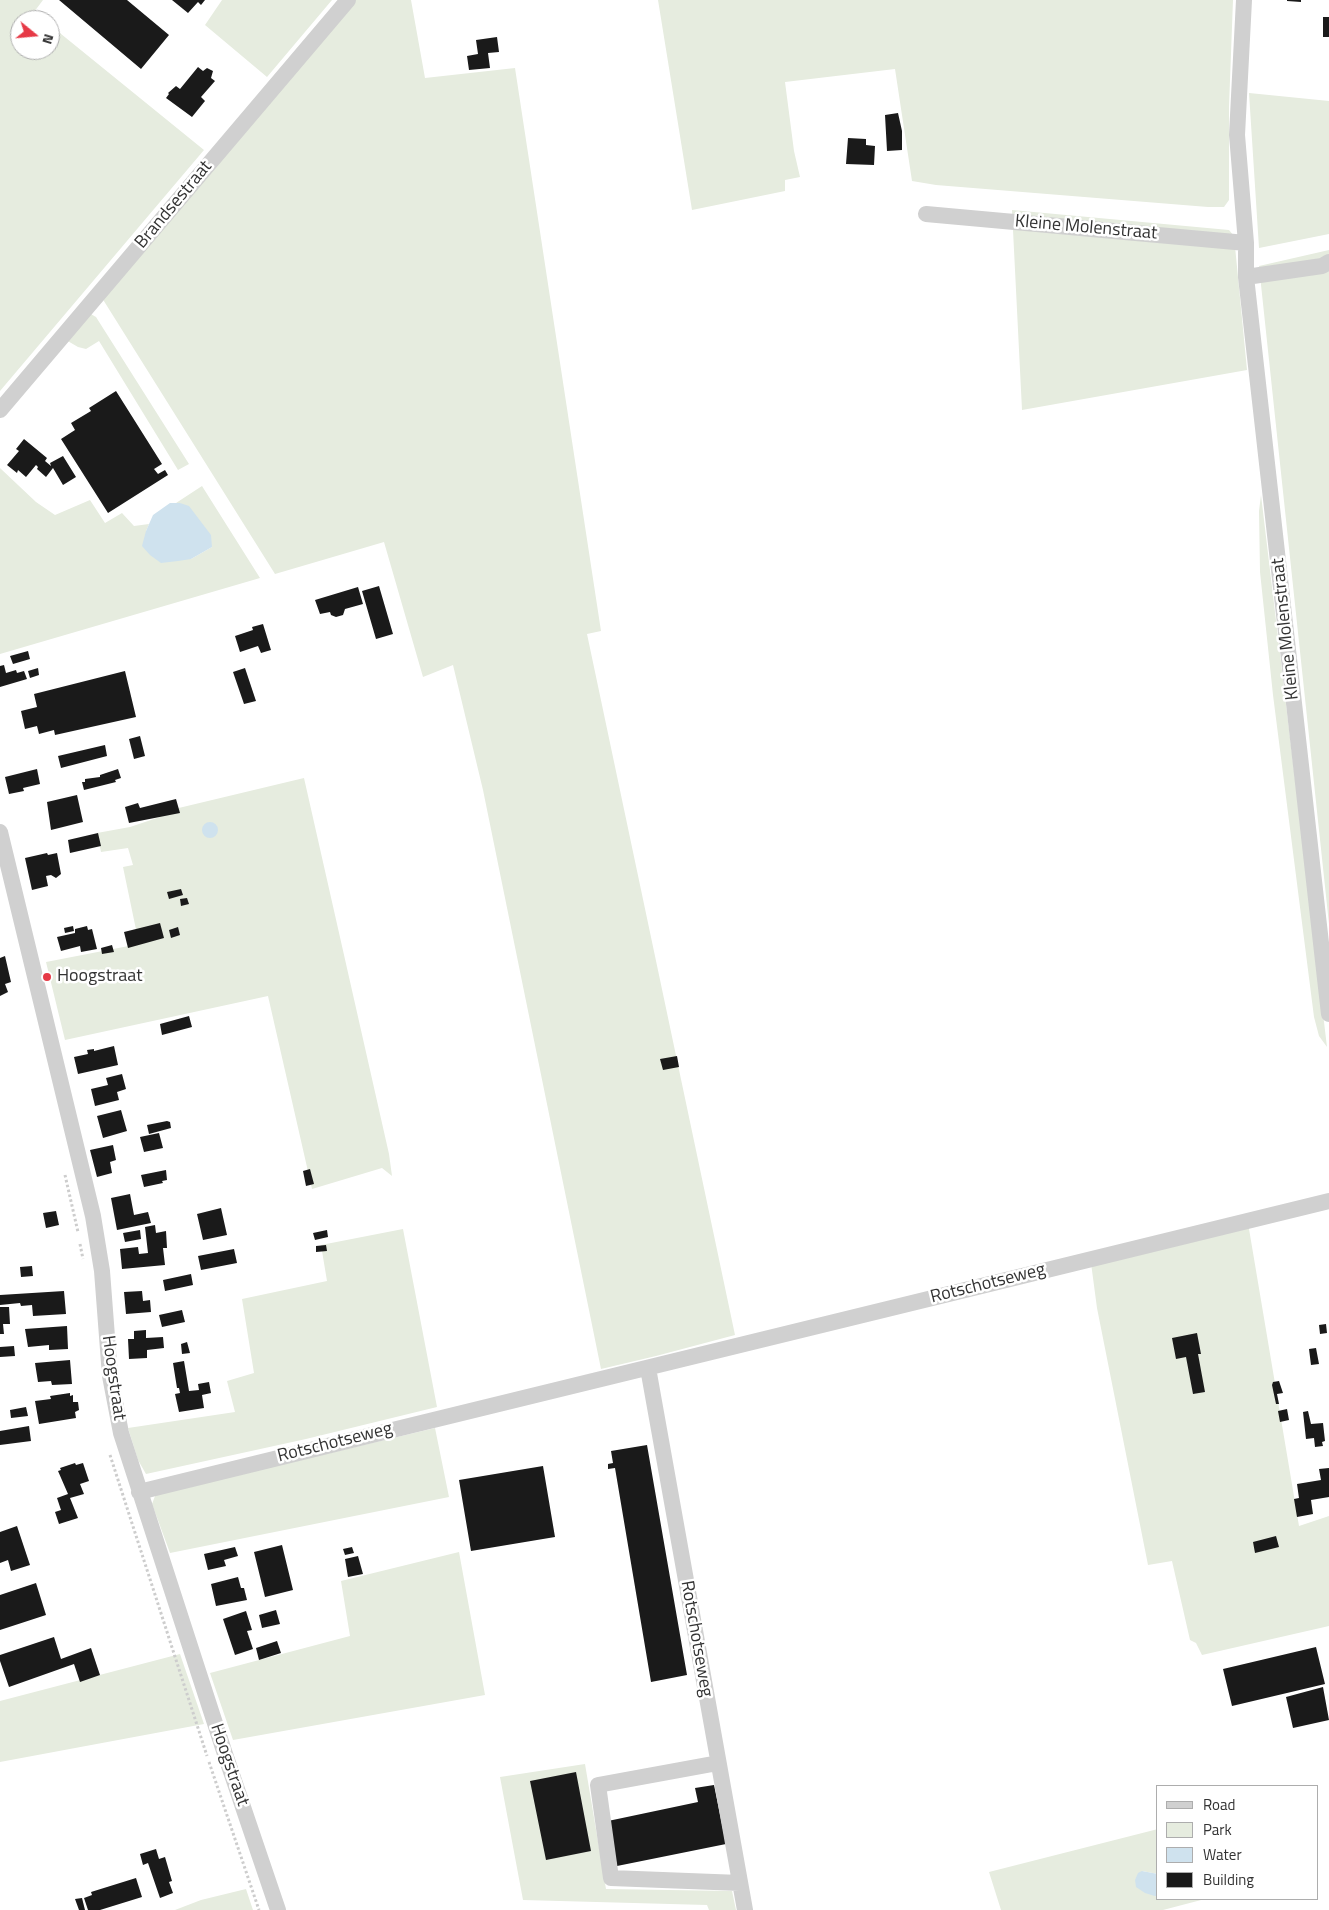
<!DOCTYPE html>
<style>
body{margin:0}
#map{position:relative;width:1329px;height:1910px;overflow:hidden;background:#fff;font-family:"Titillium Web",sans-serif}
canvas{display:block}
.legend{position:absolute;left:1156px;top:1785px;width:162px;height:115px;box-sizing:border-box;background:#fff;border:1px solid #adadad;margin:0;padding:6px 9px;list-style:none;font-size:15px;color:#333}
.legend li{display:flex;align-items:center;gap:10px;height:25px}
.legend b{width:25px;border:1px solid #adadad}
.north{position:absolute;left:10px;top:10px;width:50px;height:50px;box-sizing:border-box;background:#fff;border:1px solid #adadad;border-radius:50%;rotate:107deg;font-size:14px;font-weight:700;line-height:20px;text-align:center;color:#333}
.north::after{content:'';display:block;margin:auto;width:18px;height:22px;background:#e63946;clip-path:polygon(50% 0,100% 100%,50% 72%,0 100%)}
</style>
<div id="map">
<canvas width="1329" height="1910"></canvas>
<ul class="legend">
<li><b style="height:6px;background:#d0d0d0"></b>Road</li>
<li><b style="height:14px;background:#e6ecdf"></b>Park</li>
<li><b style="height:14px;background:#cfe2ee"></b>Water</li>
<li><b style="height:14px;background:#1a1a1a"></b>Building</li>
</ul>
<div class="north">N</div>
</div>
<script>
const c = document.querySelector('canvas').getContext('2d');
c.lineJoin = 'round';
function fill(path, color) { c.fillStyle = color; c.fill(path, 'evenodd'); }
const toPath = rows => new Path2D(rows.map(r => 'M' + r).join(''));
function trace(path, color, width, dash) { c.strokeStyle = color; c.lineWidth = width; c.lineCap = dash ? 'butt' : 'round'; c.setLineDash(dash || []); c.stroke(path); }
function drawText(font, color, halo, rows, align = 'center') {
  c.font = font + ' "Titillium Web",sans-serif'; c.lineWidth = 5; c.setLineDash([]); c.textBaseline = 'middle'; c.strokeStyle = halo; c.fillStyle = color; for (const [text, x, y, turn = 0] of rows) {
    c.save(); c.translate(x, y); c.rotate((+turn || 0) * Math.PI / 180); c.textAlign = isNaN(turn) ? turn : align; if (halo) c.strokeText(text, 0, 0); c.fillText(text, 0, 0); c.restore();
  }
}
const green = toPath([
 [0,0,43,0,34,12,44,20,20,20,20,50,50,50,50,25,204,150,0,391],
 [222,0,332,0,267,77,205,25],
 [353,0,411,0,425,78,515,68,601,631,587,634,735,1335,656,1356,601,1369,483,790,453,665,423,677,384,542,275,574,102,298],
 [658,0,1233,0,1229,107,1229,200,1224,207,1208,207,936,185,912,181,895,69,785,82,794,151,800,177,785,180,785,191,692,210],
 [1249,93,1329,101,1329,234,1259,248],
 [1012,210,1229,230,1234,236,1247,370,1022,410],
 [1329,250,1329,924,1259,266],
 [89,313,96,317,189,464,178,470,99,341,86,349,78,347,66,340],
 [0,468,36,502,55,515,90,500,105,523,122,513,134,526,149,524,146,531,191,559,212,547,180,503,176,503,202,486,260,578,0,654],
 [1261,495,1327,1047,1319,1036,1314,1017,1273,695,1260,572,1259,511],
 [304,778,389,1154,392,1176,382,1168,312,1189,268,996,65,1040,46,962,139,944,123,867,133,865,128,848,101,852,97,833,130,827,160,817,162,812],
 [1248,1223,1299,1526,1329,1516,1329,1626,1202,1655,1196,1643,1190,1640,1172,1561,1148,1565,1097,1308,1091,1263],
 [403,1229,437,1407,306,1439,146,1474,138,1460,128,1428,235,1412,227,1381,254,1373,242,1299,327,1281,321,1245],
 [435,1428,449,1497,170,1553,152,1504,155,1496,163,1493],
 [459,1552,485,1695,233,1740,210,1673,350,1636,341,1581],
 [180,1654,204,1724,0,1762,0,1701],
 [585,1764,606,1889,732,1891,736,1910,709,1910,707,1905,523,1900,500,1777],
 [1158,1829,1158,1874,1142,1871,1155,1896,1158,1897,1158,1899,1205,1899,1163,1910,1001,1910,989,1872],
 [246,1889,253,1910,175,1910,201,1900]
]);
const water = toPath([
 [170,503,180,503,189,506,211,535,212,547,191,559,178,561,161,563,150,555,142,546,146,531,153,515],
 '202 830a8 8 0 1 1 16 0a8 8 0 1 1-16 0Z',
 [1142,1871,1158,1874,1158,1897,1145,1893,1136,1887,1135,1880,1138,1873]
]);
const building = toPath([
 [59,0,127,0,169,35,141,69],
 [172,0,205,0,201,5,198,2,188,13],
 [1287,0,1301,0,1301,2,1287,1],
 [1323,17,1329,17,1329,37,1323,37],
 [497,37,499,52,488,53,490,68,469,70,467,56,478,54,476,40],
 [198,67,203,71,207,68,213,71,211,78,215,81,201,97,205,101,192,117,166,98,169,94,168,93,176,86,180,89],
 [898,113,902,131,902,150,887,151,885,115],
 [848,138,866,139,866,145,875,146,874,165,846,164],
 [116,391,162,464,154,469,158,474,165,470,168,475,108,513,61,439,75,430,71,423,91,411,89,408],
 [24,439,47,458,45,461,51,466,50,463,63,456,76,477,63,485,53,468,46,477,37,469,38,467,36,465,26,477,18,470,17,473,7,465,19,451,16,449],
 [379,586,393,634,376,639,362,591],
 [358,587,363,604,345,609,343,615,336,617,331,615,330,612,320,614,315,600],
 [263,624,271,650,261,653,258,646,240,652,235,636,253,630,252,627],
 [28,651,30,659,13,664,10,656],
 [4,665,6,673,16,670,17,673,24,671,27,679,0,687,0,666],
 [38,668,39,675,30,678,28,671],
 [245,668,256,701,244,704,233,672],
 [125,671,136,717,55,735,54,730,39,734,37,726,25,729,21,711,37,707,34,694],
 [140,736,145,756,134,759,129,739],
 [105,745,107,756,61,768,58,756],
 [37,769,40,784,23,788,24,791,9,794,5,777],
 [118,769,121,778,115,780,116,782,84,790,82,782,85,782,85,779,100,777,100,775],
 [77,795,83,822,51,830,47,802],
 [176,799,180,813,129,823,125,807,138,803,140,808],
 [98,833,101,846,70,853,68,840],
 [47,853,48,855,57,853,61,874,56,878,51,875,46,876,48,886,32,890,25,858],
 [181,889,183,895,169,899,167,892],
 [187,898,189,904,181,906,180,899],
 [160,923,164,938,128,948,124,932],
 [73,926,74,931,65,933,64,928],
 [87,926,88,930,92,929,97,949,81,952,80,946,61,951,57,937,75,933,75,929],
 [178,927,180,935,171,938,169,930],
 [112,945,114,952,102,954,101,948],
 [5,956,11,982,5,984,8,992,0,996,0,958],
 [189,1016,192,1027,162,1035,160,1024],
 [114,1046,118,1065,78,1074,74,1057,88,1054,87,1050,94,1049,94,1051],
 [677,1056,679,1067,663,1070,660,1059],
 [122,1074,126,1089,117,1092,119,1100,95,1106,91,1089,108,1085,106,1078],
 [121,1110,127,1131,103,1138,97,1116],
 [167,1121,170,1122,171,1128,149,1134,147,1125],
 [159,1133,163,1148,144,1152,140,1137],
 [113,1145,116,1160,110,1162,112,1173,97,1177,90,1150],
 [310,1169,314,1184,306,1186,303,1171],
 [166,1170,167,1180,162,1181,163,1183,144,1187,141,1175],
 [130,1194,134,1215,148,1212,151,1223,117,1230,111,1198],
 [221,1208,227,1235,203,1240,197,1214],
 [56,1211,59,1225,46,1228,43,1213],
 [155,1225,156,1233,166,1231,167,1248,163,1248,165,1265,122,1269,120,1249,138,1247,139,1254,148,1253,145,1227],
 [140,1230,141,1239,125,1242,123,1233],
 [327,1230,328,1237,315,1240,313,1233],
 [326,1245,327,1251,316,1252,316,1246],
 [234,1249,237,1263,201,1270,198,1256],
 [32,1266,33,1276,21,1277,20,1267],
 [191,1274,193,1285,165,1291,163,1280],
 [64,1291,66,1314,33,1316,32,1305,21,1306,20,1303,0,1305,0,1295],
 [142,1291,143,1301,150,1300,151,1312,126,1314,124,1292],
 [0,1307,9,1307,10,1324,3,1324,4,1334,0,1334],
 [182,1310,185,1322,162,1327,159,1315],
 [1326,1324,1327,1333,1320,1334,1319,1325],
 [67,1326,68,1349,49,1350,49,1345,28,1347,25,1329],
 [146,1330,146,1338,163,1337,164,1348,147,1350,147,1358,129,1359,128,1339,134,1339,134,1331],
 [1197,1333,1201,1354,1198,1354,1205,1392,1193,1394,1186,1357,1176,1359,1172,1338],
 [187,1342,190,1353,182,1354,181,1344],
 [14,1346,15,1356,0,1357,0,1347],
 [1316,1348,1319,1364,1311,1365,1309,1349],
 [70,1360,72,1384,52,1385,51,1381,38,1382,35,1363],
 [184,1361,189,1391,199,1390,198,1384,209,1382,211,1393,202,1395,204,1408,179,1412,175,1394,180,1393,179,1388,177,1388,173,1363],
 [1279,1381,1283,1393,1277,1394,1279,1404,1276,1404,1272,1385,1273,1382],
 [70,1393,70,1396,73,1395,73,1402,78,1402,79,1410,75,1412,76,1418,39,1424,35,1401,51,1399,50,1396],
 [26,1407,28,1416,11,1418,10,1410],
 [1287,1409,1289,1420,1280,1422,1278,1411],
 [1308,1411,1311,1424,1323,1423,1325,1441,1322,1442,1323,1446,1315,1447,1314,1438,1306,1439,1303,1412],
 [29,1426,31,1441,0,1445,0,1431],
 [647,1445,687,1675,651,1682,615,1468,608,1469,608,1464,613,1463,611,1451],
 [75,1463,76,1465,83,1463,89,1481,80,1484,84,1494,70,1498,78,1518,59,1524,55,1512,61,1510,57,1498,68,1494,58,1471,61,1470,60,1468],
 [543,1466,555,1537,471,1551,459,1480],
 [1329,1468,1329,1497,1311,1500,1313,1514,1297,1517,1294,1499,1299,1498,1297,1484,1321,1480,1319,1469],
 [17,1526,30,1565,11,1571,8,1560,0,1563,0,1532],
 [1276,1536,1279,1547,1255,1553,1253,1542],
 [282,1545,293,1590,265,1597,254,1552],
 [235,1547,238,1556,224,1560,226,1566,208,1570,204,1554],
 [352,1547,354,1553,345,1555,343,1549],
 [358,1556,363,1574,348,1577,345,1559],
 [238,1577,241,1588,244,1588,247,1600,216,1606,211,1584],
 [36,1583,46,1615,0,1630,0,1595],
 [276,1610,280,1624,262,1628,259,1615],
 [246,1611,252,1630,247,1631,253,1649,235,1655,223,1619],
 [54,1637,61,1659,91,1648,100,1675,80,1682,74,1664,9,1687,0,1661,0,1655],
 [277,1641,281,1653,259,1660,256,1648],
 [1316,1647,1325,1684,1232,1706,1223,1669],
 [1323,1687,1329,1720,1293,1728,1286,1697],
 [576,1772,591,1851,546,1860,530,1781],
 [714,1785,726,1844,617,1866,608,1821,698,1802,695,1788],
 [156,1849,159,1859,165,1857,172,1881,169,1882,173,1893,160,1898,148,1863,143,1865,140,1854],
 [136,1878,142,1897,100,1910,88,1910,84,1898,92,1895,91,1892],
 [82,1898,85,1910,79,1910,75,1899]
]);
const path = toPath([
 [65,1175,78,1232],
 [80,1244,83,1259],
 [110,1455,207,1756],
 [209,1762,259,1910]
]);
const minor = toPath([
 [1244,0,1237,135,1246,243,1246,277,1329,1014],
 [926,214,1246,243],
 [1246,277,1322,266,1329,262],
 [0,410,348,0],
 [0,832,93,1216,102,1271,110,1376,121,1433,224,1751,278,1910],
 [648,1368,745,1910],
 [139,1492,1329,1201],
 [718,1763,598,1785,611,1878,740,1883]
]);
const markers = [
 [47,977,5,"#e63946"]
];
const streetNames = [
 ["Brandsestraat",174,205,-50],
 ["Kleine Molenstraat",1086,228,5],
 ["Kleine Molenstraat",1286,629,-96],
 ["Rotschotseweg",988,1284,-14],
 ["Hoogstraat",113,1378,82],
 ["Rotschotseweg",335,1443,-14],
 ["Rotschotseweg",696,1639,80],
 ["Hoogstraat",229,1765,71]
];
const poiNames = [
 ["Hoogstraat",57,977]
];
fill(green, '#e6ecdf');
fill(water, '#cfe2ee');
fill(building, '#1a1a1a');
trace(path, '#cdcdcd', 3, [2.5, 2.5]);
trace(minor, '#d0d0d0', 16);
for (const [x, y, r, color] of markers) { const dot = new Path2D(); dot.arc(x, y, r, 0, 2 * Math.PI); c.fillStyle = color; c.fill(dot); trace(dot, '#fff', 2); }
drawText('18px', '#333', '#fff', streetNames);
drawText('18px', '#333', '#fff', poiNames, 'left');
</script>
